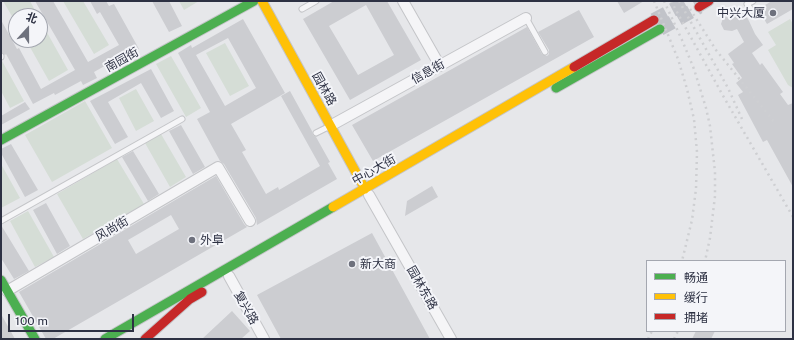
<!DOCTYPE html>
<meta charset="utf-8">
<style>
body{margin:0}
#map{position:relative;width:794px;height:340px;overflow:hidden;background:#e6e7ea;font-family:"Public Sans","Noto Sans SC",sans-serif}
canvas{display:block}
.frame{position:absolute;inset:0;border:2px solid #2d3143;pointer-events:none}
.legend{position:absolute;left:646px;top:260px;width:140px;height:72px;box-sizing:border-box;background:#f4f5f9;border:1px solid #a4a7b0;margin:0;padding:5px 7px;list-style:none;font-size:12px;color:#2d3143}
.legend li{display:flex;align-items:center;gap:8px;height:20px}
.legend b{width:20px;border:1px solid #a4a7b0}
.north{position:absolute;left:8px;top:8px;width:40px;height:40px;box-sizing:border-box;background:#f4f5f9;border:1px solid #a4a7b0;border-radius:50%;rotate:21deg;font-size:11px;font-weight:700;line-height:16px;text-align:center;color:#2d3143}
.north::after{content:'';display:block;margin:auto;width:14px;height:18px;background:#6e717d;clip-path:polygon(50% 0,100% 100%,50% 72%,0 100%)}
.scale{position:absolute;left:8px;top:314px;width:126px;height:18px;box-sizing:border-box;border:2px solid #2d3143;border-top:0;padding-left:5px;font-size:12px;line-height:14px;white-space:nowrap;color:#2d3143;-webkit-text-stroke:3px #f4f5f9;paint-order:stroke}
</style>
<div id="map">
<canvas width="794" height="340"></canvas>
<div class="frame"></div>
<ul class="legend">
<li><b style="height:5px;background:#4caf50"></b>畅通</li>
<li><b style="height:5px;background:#ffc107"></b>缓行</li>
<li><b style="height:5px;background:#c62828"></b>拥堵</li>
</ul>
<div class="north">北</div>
<div class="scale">100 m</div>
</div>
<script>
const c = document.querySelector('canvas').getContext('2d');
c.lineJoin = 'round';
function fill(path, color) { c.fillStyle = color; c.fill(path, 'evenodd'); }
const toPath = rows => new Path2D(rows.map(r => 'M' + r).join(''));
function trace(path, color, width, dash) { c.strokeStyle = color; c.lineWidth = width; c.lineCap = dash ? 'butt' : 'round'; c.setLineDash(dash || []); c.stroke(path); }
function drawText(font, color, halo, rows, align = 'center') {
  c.font = font + ' "Public Sans","Noto Sans SC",sans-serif'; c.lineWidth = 4; c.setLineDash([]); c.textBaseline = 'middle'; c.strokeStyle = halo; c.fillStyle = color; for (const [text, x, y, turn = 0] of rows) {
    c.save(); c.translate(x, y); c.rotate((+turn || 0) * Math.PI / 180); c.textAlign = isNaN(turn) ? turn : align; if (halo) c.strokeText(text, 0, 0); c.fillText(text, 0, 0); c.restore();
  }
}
const green = toPath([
 [3,1,30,1,38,16,16,16,16,23],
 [63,1,83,1,109,45,94,54],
 [179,1,199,1,184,10],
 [790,19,793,24,793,88,788,85,768,50,776,45,768,32],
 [40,20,68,70,49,81,26,40,40,40],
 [225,43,249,86,230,96,206,53],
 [171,56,201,108,186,117,156,64],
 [1,59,24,101,10,108,1,91],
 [136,89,154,121,136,131,119,98],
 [85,101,112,148,52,182,25,135],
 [161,134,186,177,170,187,145,143],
 [117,159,144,204,83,239,57,194],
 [1,164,20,198,1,208],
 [28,211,54,257,35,267,10,221]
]);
const building = toPath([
 [35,1,53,1,88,62,119,45,100,12,97,14,90,1,106,1,109,6,114,4,139,49,125,57,124,55,94,72,97,78,83,85,81,81,55,95,54,93,33,104,6,54,5,55,1,52,1,20,17,49,19,48,41,89,75,70],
 [152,1,169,1,182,26,169,32],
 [334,1,387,1,421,60,350,100,303,19],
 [366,5,394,55,358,75,329,26],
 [617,1,644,1,624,13],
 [772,1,793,1,793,9,767,24,758,9],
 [741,7,749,21,755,34,763,45,752,53,760,65,762,63,783,92,780,94,788,105,793,103,793,187,767,140,763,142,738,95,743,92,736,83,742,78,732,64,734,63,728,54,744,42,737,29,732,31,724,30,721,24,723,18],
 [579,10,594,37,373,161,352,125,527,27,542,54,547,56,549,54,549,50,538,32],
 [243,19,285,93,231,124,246,150,242,152,266,194,278,187,279,190,320,166,281,96,290,91,312,131,313,135,316,137,330,162,328,163,337,179,257,225,256,218,224,164,220,161,197,119,210,112,178,53,191,45,192,48],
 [228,38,256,88,225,106,196,55],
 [151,69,174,111,161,118,141,83,108,102,128,137,115,144,90,101],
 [25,102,30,109,1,125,1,116],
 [181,125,205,167,193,174,169,131],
 [11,144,38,190,25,197,1,153,1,149],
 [133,151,159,194,148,201,122,157],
 [216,176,244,224,247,227,53,339,46,339,19,292],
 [171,215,179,229,136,254,128,240],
 [432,186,438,197,405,216,407,201],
 [46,203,70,246,57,254,33,210],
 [1,225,29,271,14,279,1,258],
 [372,233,430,339,281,339,257,295],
 [232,311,250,331,241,339,202,339],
 [1,314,15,339,1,339],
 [696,331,715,331,711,339,692,339]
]);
const secondaryTunnel = toPath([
 [654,20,689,1],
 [660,29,699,7]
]);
const lane = toPath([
 [302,9,316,1],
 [752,11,747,4,753,1],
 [526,18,545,52],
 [1,57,1,56],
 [316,133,330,126],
 [1,221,182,119]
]);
const street = toPath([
 [403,1,440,66],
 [330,126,526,18],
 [369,195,451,339],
 [229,276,264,339],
 [7,291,218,167,250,221]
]);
const fast = toPath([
 [556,88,660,29],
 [1,140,254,1],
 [1,280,35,339],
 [105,339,333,207]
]);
const slow = toPath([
 [262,1,365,189],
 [333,207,574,67]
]);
const jam = toPath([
 [699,7,709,1],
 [574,67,654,20],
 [145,339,190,299,202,292]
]);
const rail = toPath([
 [654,1,678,59,687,89,694,119,697,152,696,189,692,220,682,261],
 [664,1,682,40,694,69,706,108,710,126,715,172,715,196,710,238,705,261],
 [671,1,722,94,793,217],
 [679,1,728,88,742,119],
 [690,9,716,50,775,123],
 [648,339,652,331],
 [674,339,678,331]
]);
const markers = [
 [773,13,4,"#6e717d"],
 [192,240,4,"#6e717d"],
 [352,264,4,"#6e717d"]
];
const poiNames = [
 ["中兴大厦",765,13,"right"],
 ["外阜",200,240],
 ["新大商",360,264]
];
const streetNames = [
 ["南园街",122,60,-29],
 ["信息街",428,72,-29],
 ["园林路",324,89,61],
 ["中心大街",374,170,-30],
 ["风尚街",112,229,-30],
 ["园林东路",422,288,60],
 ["复兴路",246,308,61]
];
fill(green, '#d5ddd6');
fill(building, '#cccdd1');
trace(secondaryTunnel, '#c1c3c9', 14, [14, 7]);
trace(lane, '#c4c5c8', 7);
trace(street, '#c4c5c8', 12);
trace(fast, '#c4c5c8', 11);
trace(slow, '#c4c5c8', 11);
trace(jam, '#c4c5c8', 11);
trace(lane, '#f5f5f7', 5);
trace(street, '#f5f5f7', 10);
trace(fast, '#4caf50', 9);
trace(slow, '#ffc107', 9);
trace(jam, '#c62828', 9);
trace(rail, '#cecfd2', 2.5, [2, 4]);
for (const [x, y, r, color] of markers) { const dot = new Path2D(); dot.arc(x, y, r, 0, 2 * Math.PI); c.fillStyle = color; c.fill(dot); trace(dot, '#f4f5f9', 1.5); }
drawText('12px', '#2d3143', '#f4f5f9', poiNames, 'left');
drawText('12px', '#2d3143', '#f4f5f9', streetNames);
</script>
